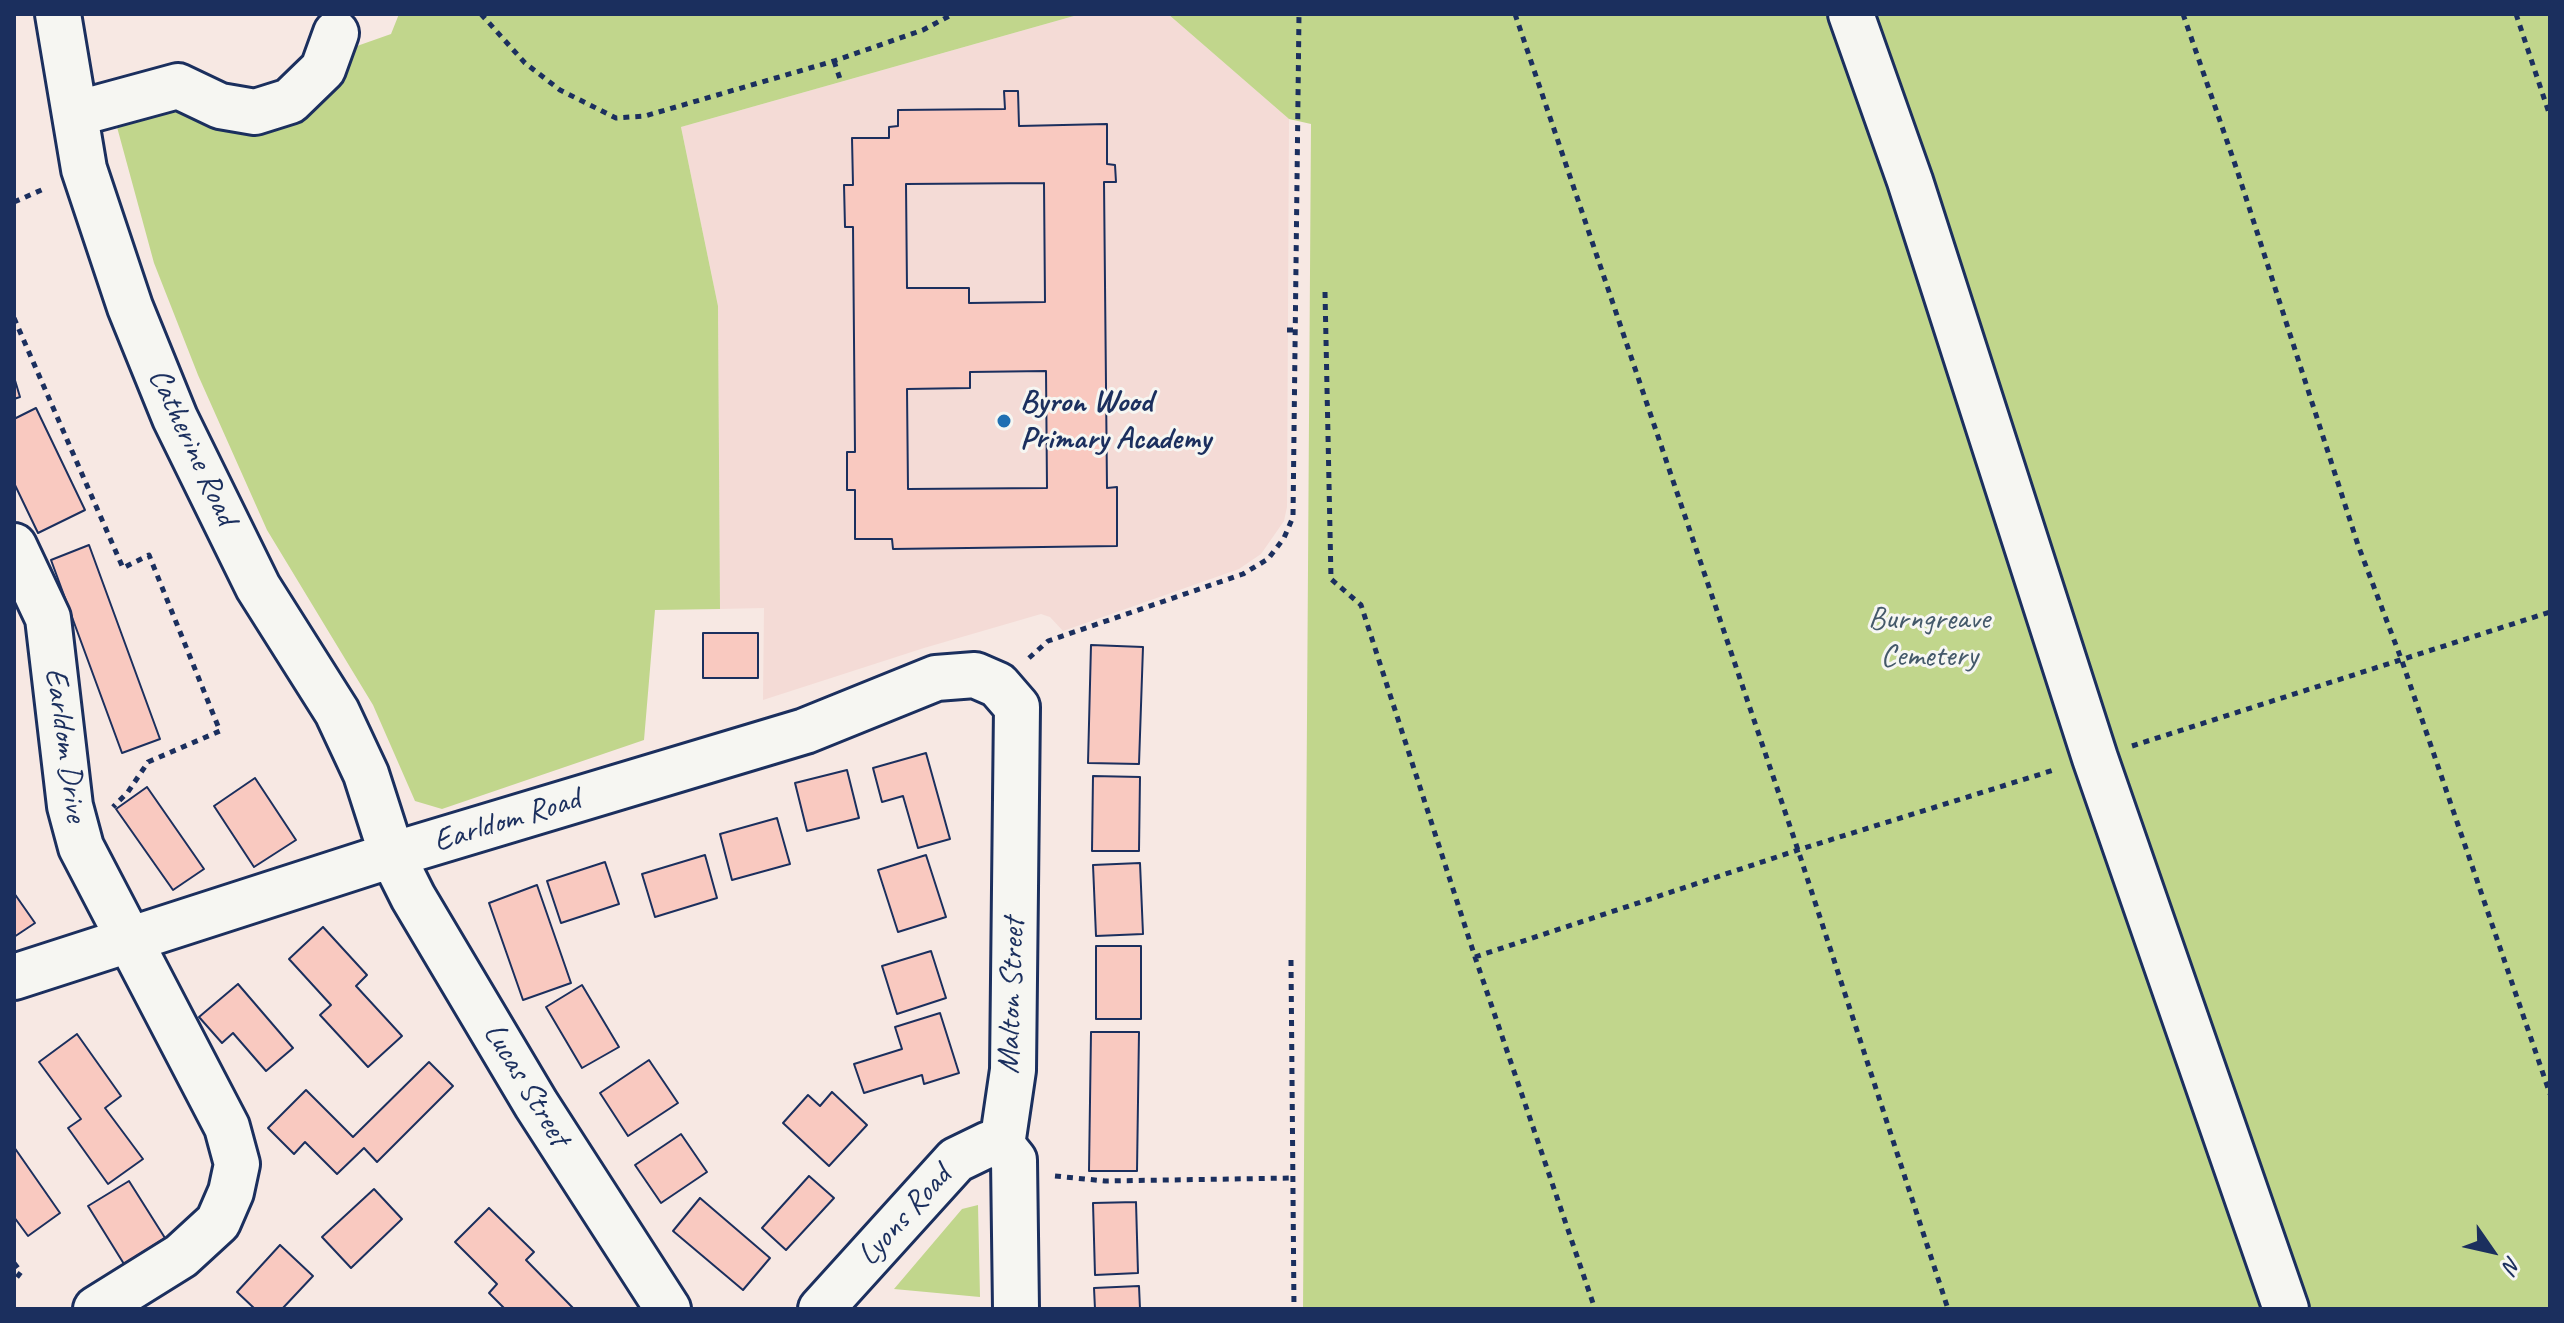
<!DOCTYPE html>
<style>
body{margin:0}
#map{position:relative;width:2564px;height:1323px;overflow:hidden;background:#f7e8e3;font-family:Caveat,sans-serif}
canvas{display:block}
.frame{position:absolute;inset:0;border:16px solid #1b2f5e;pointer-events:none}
.north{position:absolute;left:2452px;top:1211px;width:80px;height:80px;-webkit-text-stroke:6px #f6f6f2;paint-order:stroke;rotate:124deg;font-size:22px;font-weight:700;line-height:32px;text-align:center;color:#1b2f5e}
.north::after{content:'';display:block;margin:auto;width:28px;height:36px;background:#1b2f5e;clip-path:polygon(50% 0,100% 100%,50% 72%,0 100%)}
</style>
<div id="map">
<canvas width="2564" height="1323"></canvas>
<div class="frame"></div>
<div class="north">N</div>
</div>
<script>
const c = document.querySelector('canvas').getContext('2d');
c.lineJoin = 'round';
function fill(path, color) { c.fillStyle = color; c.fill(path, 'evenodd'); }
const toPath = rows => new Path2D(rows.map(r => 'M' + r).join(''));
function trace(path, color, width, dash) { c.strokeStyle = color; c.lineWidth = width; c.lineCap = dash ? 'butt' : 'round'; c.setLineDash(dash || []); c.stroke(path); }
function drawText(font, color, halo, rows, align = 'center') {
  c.font = font + ' Caveat,sans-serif'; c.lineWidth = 6; c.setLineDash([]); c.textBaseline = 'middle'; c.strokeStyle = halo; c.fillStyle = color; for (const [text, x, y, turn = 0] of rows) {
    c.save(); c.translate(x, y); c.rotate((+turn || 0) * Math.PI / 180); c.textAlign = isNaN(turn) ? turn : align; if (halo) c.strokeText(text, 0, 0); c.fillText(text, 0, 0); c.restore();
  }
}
const built = toPath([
 [1081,14,1168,14,1289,119,1287,507,1284,521,1261,554,1239,569,1063,631,1050,617,1041,614,924,648,763,700,764,608,720,609,718,306,681,127]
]);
const green = toPath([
 [399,14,1081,14,681,127,718,306,720,609,655,610,644,740,442,809,415,801,373,705,267,530,198,375,154,263,114,116,184,98,222,119,340,52,391,34],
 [1168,14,2550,14,2550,1309,1303,1309,1311,124,1289,119],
 [978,1205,980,1297,894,1289,962,1209]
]);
const building = toPath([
 [1004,91,1018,91,1019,126,1107,124,1107,164,1115,165,1116,182,1104,182,1107,488,1117,487,1117,546,893,549,892,539,855,539,855,490,847,490,847,452,855,452,853,227,845,227,844,185,853,185,852,138,889,138,889,127,898,126,898,110,1005,109,1004,91],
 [1044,183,1045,302,969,303,969,288,907,288,906,184,1044,183],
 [1046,371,1047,488,908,489,907,389,970,388,970,372,1046,371],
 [14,377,20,397,14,399,14,377],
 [36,408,85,510,38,533,14,483,14,419,36,408],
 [89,545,160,739,122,753,51,560,89,545],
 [703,633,758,633,758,678,703,678,703,633],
 [1091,645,1143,647,1139,764,1088,763,1091,645],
 [926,753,950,839,918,848,903,796,882,802,873,768,926,753],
 [847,770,859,818,807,831,795,783,847,770],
 [1093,776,1140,777,1139,851,1092,851,1093,776],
 [255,778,296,840,254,867,214,806,255,778],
 [147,787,204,869,173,890,116,809,147,787],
 [777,818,790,864,732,880,720,834,777,818],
 [705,855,717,898,655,917,642,874,705,855],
 [926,855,946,917,898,932,878,870,926,855],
 [605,862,619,904,561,923,547,881,605,862],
 [1140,863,1143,934,1096,936,1093,865,1140,863],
 [537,885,571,983,523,1000,489,903,537,885],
 [14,893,35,923,14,937,14,893],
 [323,927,367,975,356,986,402,1036,368,1067,320,1015,331,1005,289,959,323,927],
 [1096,946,1141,946,1141,1019,1096,1019,1096,946],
 [931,951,946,998,897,1014,882,966,931,951],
 [238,984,293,1048,266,1071,233,1033,222,1043,199,1017,238,984],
 [582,985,619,1047,582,1068,546,1007,582,985],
 [940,1013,959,1073,924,1084,922,1075,864,1093,854,1064,902,1049,895,1027,940,1013],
 [1091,1032,1139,1032,1137,1171,1089,1171,1091,1032],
 [77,1034,121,1096,105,1108,143,1159,108,1184,68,1128,81,1119,39,1062,77,1034],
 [649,1060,678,1103,628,1136,600,1093,649,1060],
 [429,1062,453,1086,377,1162,364,1148,337,1174,305,1142,294,1154,268,1128,306,1090,353,1137,429,1062],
 [832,1092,867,1125,829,1166,783,1123,808,1095,820,1106,832,1092],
 [681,1134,707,1172,661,1203,635,1165,681,1134],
 [14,1147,60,1213,28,1236,14,1217,14,1147],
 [809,1176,834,1198,786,1250,762,1228,809,1176],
 [129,1181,165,1238,124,1264,88,1206,129,1181],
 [374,1189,402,1219,351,1268,322,1237,374,1189],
 [700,1198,770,1258,743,1290,673,1231,700,1198],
 [1136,1202,1138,1273,1095,1275,1093,1203,1136,1202],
 [489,1208,534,1252,526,1260,574,1309,505,1309,489,1293,497,1284,455,1242,489,1208],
 [280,1245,313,1276,282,1309,255,1309,237,1292,280,1245],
 [1139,1286,1140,1309,1095,1309,1094,1288,1139,1286]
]);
const path = toPath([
 [481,14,525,63,560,90,616,118,645,116,834,61,923,30,953,14],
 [1515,14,1798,850,1948,1309],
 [2183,14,2237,170,2358,545,2402,661,2550,1094],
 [2516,14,2550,116],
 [834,61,841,82],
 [14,202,46,188],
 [1325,292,1331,579,1361,605,1475,957,1595,1309],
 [14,318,123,568,149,555,220,731,148,762,128,792,113,807],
 [1287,330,1296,330],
 [1029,658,1048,641,1243,574,1268,559,1284,538,1293,517,1299,14],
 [2132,746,2550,612],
 [1475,957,1798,850,2057,769],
 [1291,960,1294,1309],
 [1055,1176,1105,1181,1294,1178],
 [14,1263,21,1272,14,1281]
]);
const minor = toPath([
 [58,14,84,169,130,307,175,418,258,587,337,712,366,774,392,855,413,897,536,1104,668,1309],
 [1851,14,1910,181,2095,758,2286,1309],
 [75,114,178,86,220,106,255,112,290,101,323,69,336,33],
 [14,546,48,618,70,806,81,847,227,1127,237,1164,231,1192,218,1222,181,1256,96,1309],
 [14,977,392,855,805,731,936,678,975,675,998,685,1017,707,1013,1070,1002,1145,1014,1160,1016,1309],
 [821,1309,956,1160,989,1144,1002,1145]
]);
const markers = [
 [1004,421,8,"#1f6fb2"]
];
const poiNames = [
 ["Byron Wood",1020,403],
 ["Primary Academy",1020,440]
];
const streetNames = [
 ["Catherine Road",192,447,65],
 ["Earldom Drive",65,745,82],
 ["Earldom Road",507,821,-17],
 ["Malton Street",1012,996,-88],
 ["Lucas Street",526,1085,59],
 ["Lyons Road",905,1216,-48]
];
const parkNames = [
 ["Burngreave",1929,620],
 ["Cemetery",1929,657]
];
fill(built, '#f4dbd6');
fill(green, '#c1d68c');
fill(building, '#f9c9c0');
trace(building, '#1b2f5e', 2);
trace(minor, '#1b2f5e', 50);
trace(path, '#1b2f5e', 5, [6, 6]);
trace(minor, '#f6f6f2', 44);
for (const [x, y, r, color] of markers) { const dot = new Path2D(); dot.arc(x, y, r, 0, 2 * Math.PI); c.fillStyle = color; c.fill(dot); trace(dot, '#f6f6f2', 3); }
drawText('bold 32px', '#1b2f5e', '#f6f6f2', poiNames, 'left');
drawText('32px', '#1b2f5e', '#f6f6f2', streetNames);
drawText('32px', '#44596a', '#f6f6f2', parkNames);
</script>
